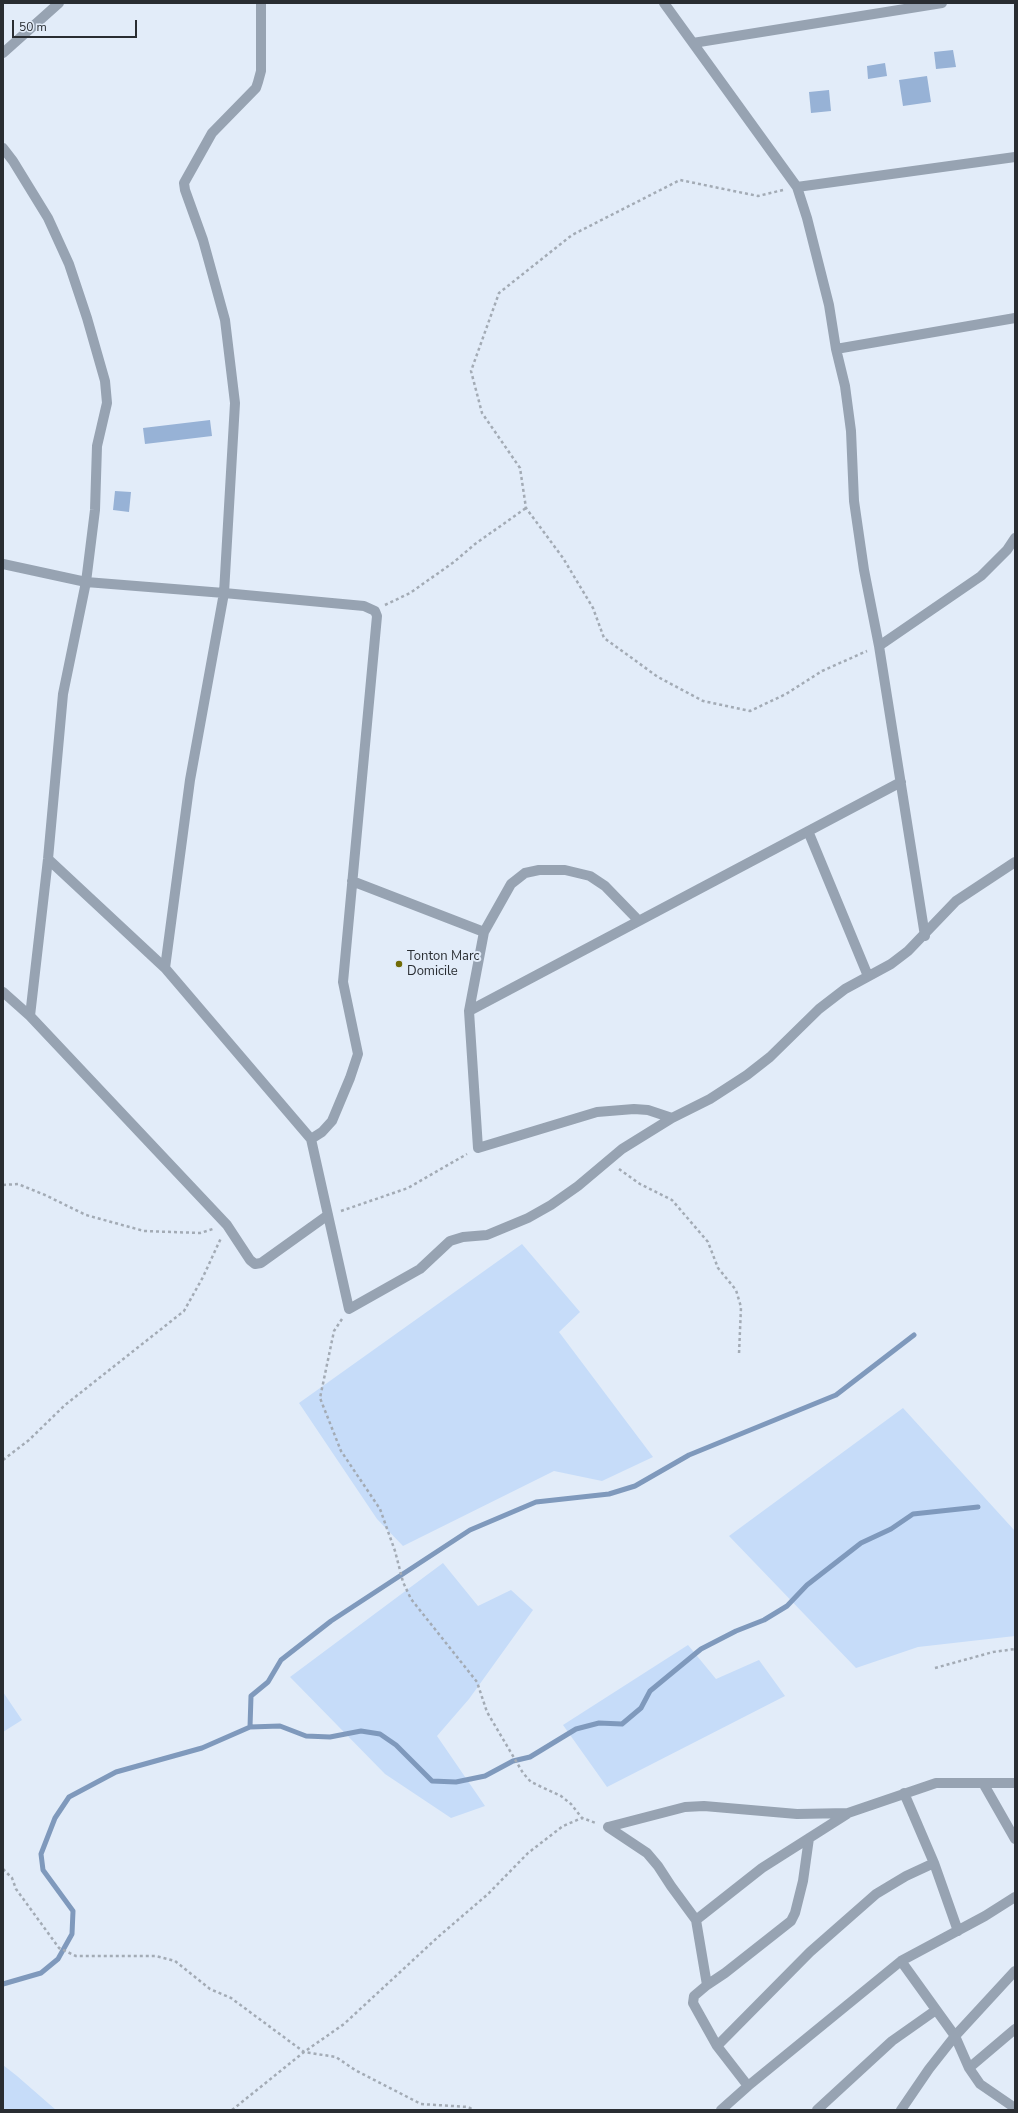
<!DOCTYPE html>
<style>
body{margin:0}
#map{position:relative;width:1018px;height:2113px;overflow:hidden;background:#e2ecf9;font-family:"Nunito Sans",sans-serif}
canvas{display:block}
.frame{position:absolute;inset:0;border:4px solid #292d32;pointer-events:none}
.scale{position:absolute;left:12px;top:20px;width:125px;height:18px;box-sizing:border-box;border:2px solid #292d32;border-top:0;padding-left:5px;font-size:12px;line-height:14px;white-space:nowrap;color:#292d32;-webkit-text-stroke:3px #e2ecf9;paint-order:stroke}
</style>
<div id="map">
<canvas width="1018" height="2113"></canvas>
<div class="frame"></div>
<div class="scale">50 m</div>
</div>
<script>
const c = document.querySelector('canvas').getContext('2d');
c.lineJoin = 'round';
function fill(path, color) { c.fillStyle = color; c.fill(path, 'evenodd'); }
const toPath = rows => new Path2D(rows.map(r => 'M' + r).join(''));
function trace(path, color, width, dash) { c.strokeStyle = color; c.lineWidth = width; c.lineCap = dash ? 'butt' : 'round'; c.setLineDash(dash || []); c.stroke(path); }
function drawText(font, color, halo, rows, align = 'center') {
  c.font = font + ' "Nunito Sans",sans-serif'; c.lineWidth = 4; c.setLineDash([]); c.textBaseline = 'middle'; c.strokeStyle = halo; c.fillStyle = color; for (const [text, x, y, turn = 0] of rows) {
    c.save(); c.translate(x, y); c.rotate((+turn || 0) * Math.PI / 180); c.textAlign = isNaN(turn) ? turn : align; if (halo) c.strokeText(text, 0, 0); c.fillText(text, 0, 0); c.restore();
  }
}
const green = toPath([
 [522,1244,580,1312,559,1332,653,1457,602,1481,554,1471,403,1546,377,1519,299,1403],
 [903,1408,1015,1531,1015,1636,918,1647,856,1668,729,1536],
 [443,1563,478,1606,511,1590,533,1610,469,1699,437,1736,485,1806,451,1818,385,1774,290,1677],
 [688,1645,716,1679,759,1660,785,1696,607,1787,563,1725],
 [3,1692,22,1720,3,1732],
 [3,2065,17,2076,56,2110,3,2110]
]);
const stream = toPath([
 [250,1727,251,1696,268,1682,281,1660,331,1621,470,1530,536,1502,609,1494,635,1486,689,1455,836,1395,914,1335],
 [3,1984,41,1973,58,1959,72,1934,73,1911,43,1870,41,1854,55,1818,69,1797,116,1772,202,1748,250,1727,280,1726,306,1736,330,1737,361,1731,380,1734,396,1745,432,1781,456,1782,485,1776,513,1761,530,1757,576,1729,599,1723,622,1724,641,1708,650,1691,701,1649,736,1631,764,1620,787,1606,807,1585,861,1543,891,1529,913,1514,978,1507]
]);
const building = toPath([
 [953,50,956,67,936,69,934,52],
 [885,63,887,76,868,79,867,66],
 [927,76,931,102,903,106,899,80],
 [829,90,831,111,811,113,809,92],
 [210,420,212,436,145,444,143,428],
 [115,491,131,492,129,512,113,510]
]);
const path = toPath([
 [783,190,758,196,680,180,572,235,499,293,471,371,482,413,520,468,526,508,563,558,593,608,604,638,658,677,703,701,750,711,786,694,822,671,867,651],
 [385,605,410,593,454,562,475,544,526,508],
 [619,1169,640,1184,672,1200,708,1242,718,1268,736,1290,741,1307,739,1354],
 [3,1185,18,1184,45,1195,86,1215,144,1231,200,1233,213,1229],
 [341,1211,408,1188,467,1154],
 [342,1319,334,1331,320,1398,341,1451,380,1509,395,1551,403,1582,411,1599,477,1682,487,1712,523,1773,531,1782,561,1796,571,1804,582,1818,596,1823],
 [3,1460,29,1440,65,1405,184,1311,203,1277,221,1238],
 [935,1668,993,1652,1015,1649],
 [3,1869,12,1878,16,1889,59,1948,76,1956,156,1956,175,1961,210,1989,231,1998,304,2052,336,2057,355,2070,421,2104,468,2107,474,2110],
 [232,2110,304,2052,344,2024,438,1937,488,1894,528,1853,563,1826,582,1818]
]);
const street = toPath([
 [664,3,797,187,1015,157],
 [693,43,942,3],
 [3,53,59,3],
 [3,148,13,161,48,218,69,264,87,318,105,381,107,403,97,446,95,510,86,582,63,694,48,859,30,1016],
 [797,187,807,218,829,305,836,349,845,386,851,431,854,501,864,570,879,646,981,576,1007,550,1015,538],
 [836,349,1015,318],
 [3,564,86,582,224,593,364,606,375,611,377,616,343,982,358,1054,350,1078,332,1121,322,1132,311,1139,349,1309,420,1269,450,1241,463,1237,487,1235,528,1218,551,1205,578,1186,622,1149,672,1118,710,1099,747,1075,770,1057,819,1009,845,989,891,964,908,951,956,901,1015,862],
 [879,646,925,936],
 [808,831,868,976],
 [48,859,165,968,311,1139],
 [352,881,484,932],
 [638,920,605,886,590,876,565,870,539,870,525,873,511,884,484,932,469,1011,478,1148,597,1112,634,1109,648,1110,672,1118],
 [165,968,190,780,224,593,235,403,225,320,203,240,185,190,184,183,212,133,256,88,258,82,261,71,261,3],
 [3,992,30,1016,227,1225,250,1260,255,1264,261,1263,328,1215],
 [469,1011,901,782],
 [983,1783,1015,1839],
 [904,1793,934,1863,958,1931],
 [608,1827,685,1807,704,1806,797,1814,848,1813,936,1783,1015,1783],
 [608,1827,647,1853,658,1866,671,1886,696,1920,707,1985,694,1996,693,2003,717,2046,748,2086,721,2110],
 [696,1920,762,1868,847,1814],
 [901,1961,955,2036,969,2068,980,2084,1015,2108],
 [707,1985,725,1973,791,1921,795,1913,803,1881,809,1838],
 [717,2046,810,1952,876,1894,906,1876,934,1863],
 [969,2068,1015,2029],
 [748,2086,901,1961,985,1916,1015,1897],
 [817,2110,892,2041,936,2010],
 [901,2110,929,2069,955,2036,1015,1971]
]);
const markers = [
 [399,964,4,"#716b06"]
];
const poiNames = [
 ["Tonton Marc",407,957],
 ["Domicile",407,972]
];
fill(green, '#c6dcf9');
trace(stream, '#7f99bc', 5);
fill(building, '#97b2d6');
trace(path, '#a3abb5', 2.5, [3, 3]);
trace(street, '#97a3b2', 10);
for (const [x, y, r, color] of markers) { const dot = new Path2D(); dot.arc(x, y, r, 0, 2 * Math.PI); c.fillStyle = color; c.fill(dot); trace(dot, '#e2ecf9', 1.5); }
drawText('13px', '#292d32', '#e2ecf9', poiNames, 'left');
</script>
